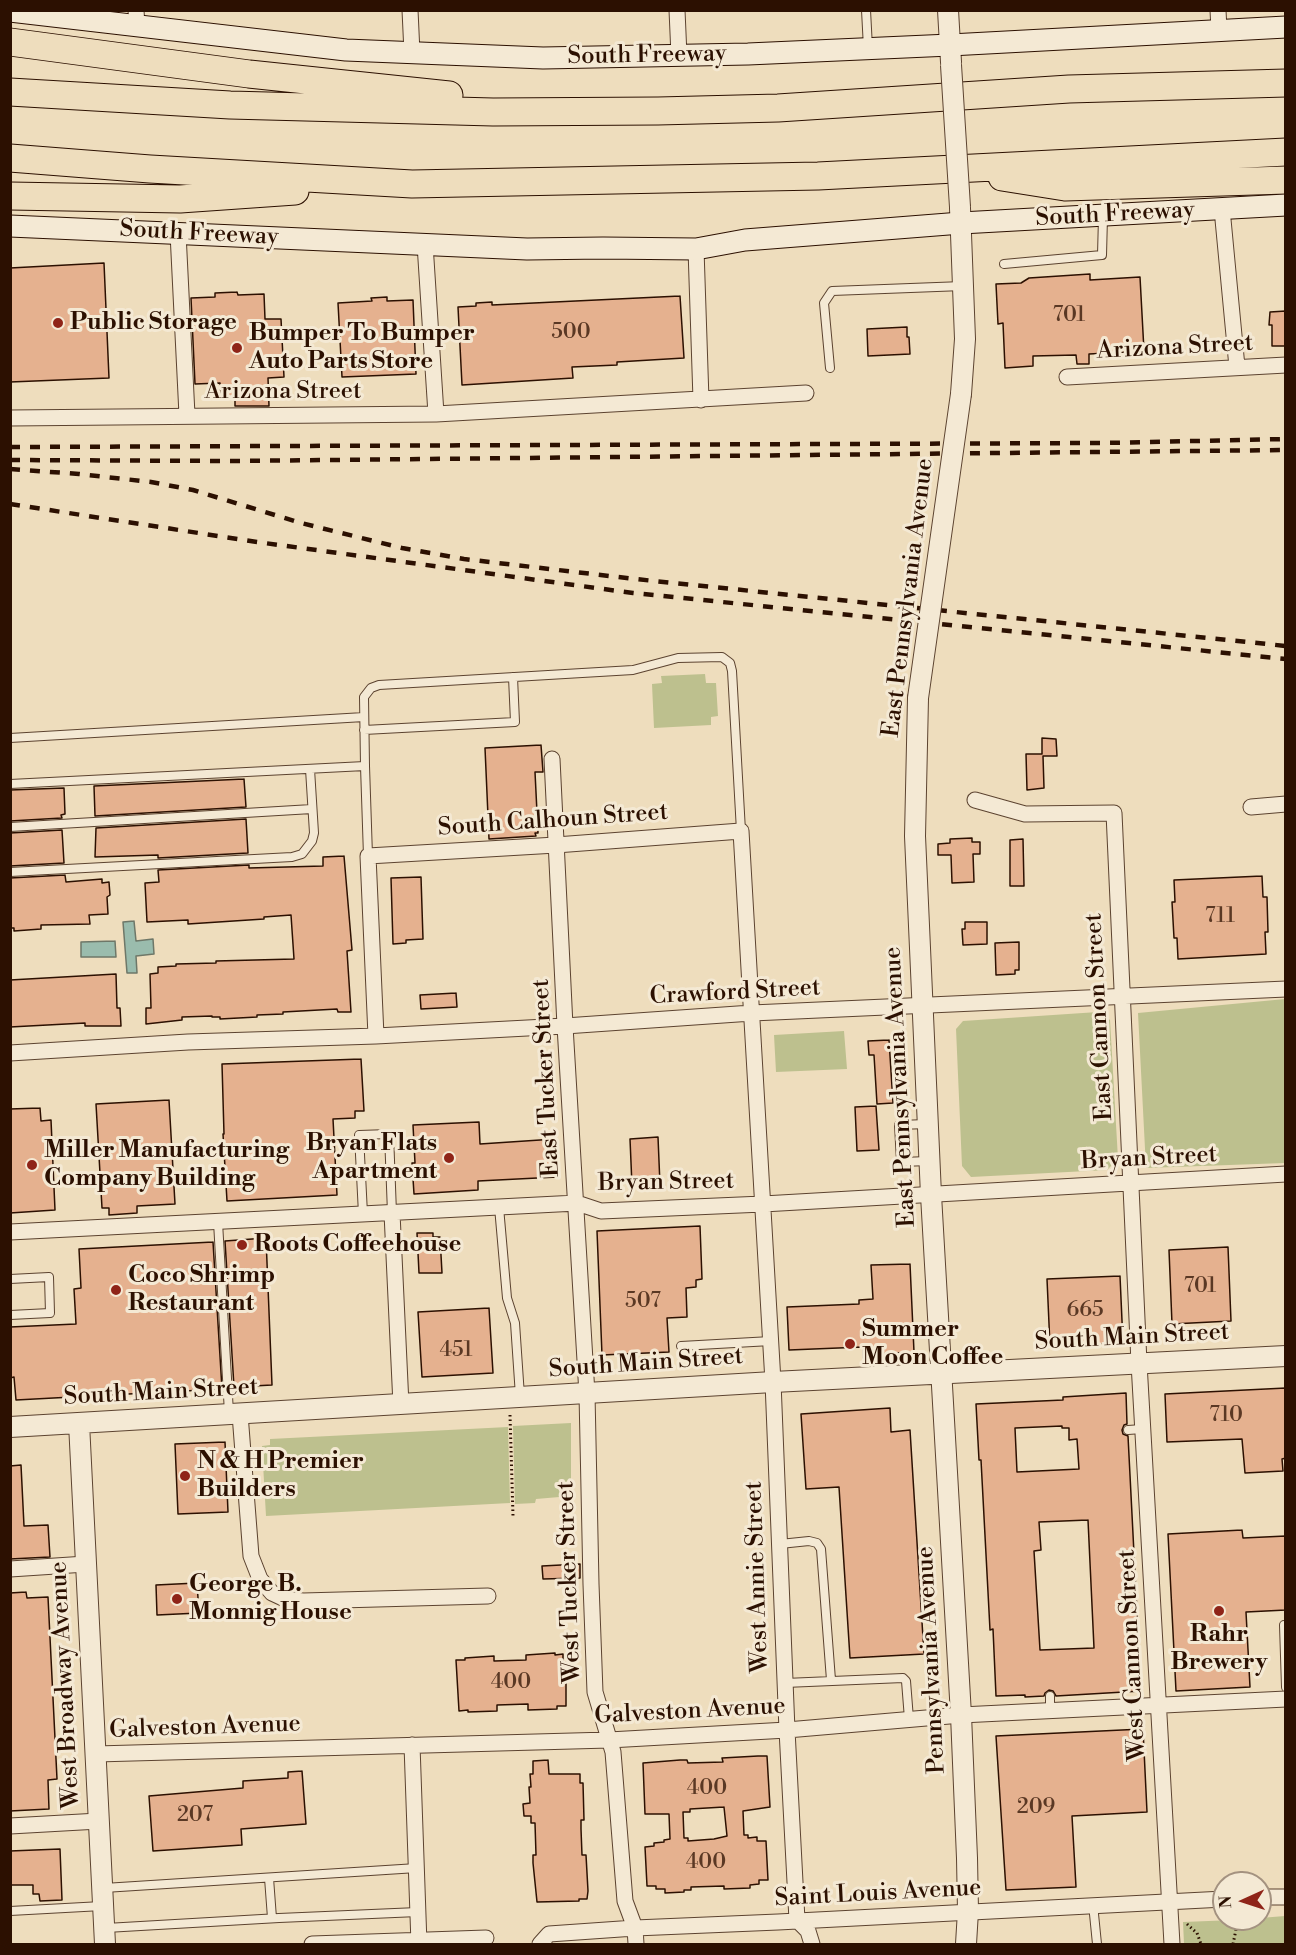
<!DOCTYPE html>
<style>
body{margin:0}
#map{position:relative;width:1296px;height:1955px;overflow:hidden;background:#eeddbd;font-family:"Libre Bodoni",serif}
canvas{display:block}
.frame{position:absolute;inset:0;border:12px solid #2c1001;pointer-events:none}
.north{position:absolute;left:1212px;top:1871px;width:60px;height:60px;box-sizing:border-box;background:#f4e9d4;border:2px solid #a49280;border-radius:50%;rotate:267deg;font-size:16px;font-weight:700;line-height:24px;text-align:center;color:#2c1001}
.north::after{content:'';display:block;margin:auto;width:21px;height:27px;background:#8f2418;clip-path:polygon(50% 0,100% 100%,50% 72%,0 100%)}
</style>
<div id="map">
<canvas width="1296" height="1955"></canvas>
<div class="frame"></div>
<div class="north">N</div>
</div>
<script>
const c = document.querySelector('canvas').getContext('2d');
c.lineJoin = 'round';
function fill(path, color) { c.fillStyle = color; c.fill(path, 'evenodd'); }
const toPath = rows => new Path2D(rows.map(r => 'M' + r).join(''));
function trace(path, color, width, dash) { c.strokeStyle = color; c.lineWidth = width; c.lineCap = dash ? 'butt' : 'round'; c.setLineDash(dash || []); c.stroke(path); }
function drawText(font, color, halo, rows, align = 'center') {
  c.font = font + ' "Libre Bodoni",serif'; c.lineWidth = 6; c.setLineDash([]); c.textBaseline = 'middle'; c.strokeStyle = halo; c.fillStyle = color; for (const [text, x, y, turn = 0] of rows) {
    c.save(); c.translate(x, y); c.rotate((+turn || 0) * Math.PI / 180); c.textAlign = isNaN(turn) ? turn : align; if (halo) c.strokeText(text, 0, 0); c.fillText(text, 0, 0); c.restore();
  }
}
const green = toPath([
 [705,674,706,683,716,683,718,716,711,717,711,725,654,728,652,684,662,683,661,676],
 [1285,999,1285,1163,1146,1168,1138,1013],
 [1098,1012,1110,1020,1118,1159,1107,1170,971,1177,962,1166,956,1029,963,1021],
 [844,1031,847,1069,776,1072,774,1035],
 [571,1423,571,1496,536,1499,535,1503,515,1504,513,1426],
 [508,1427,510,1503,266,1516,262,1446,270,1445,270,1439],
 [1285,1916,1285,1944,1184,1944,1183,1922,1260,1919,1260,1918]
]);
const water = toPath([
 [134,921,136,941,153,939,154,954,136,956,137,973,127,973,123,922,134,921],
 [115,941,116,957,81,957,81,942,115,941]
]);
const building = toPath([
 [104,263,109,378,10,382,10,268,104,263],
 [1090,274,1090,280,1140,277,1144,351,1089,354,1089,364,1077,364,1076,355,1033,356,1033,366,1005,368,1003,323,998,324,996,284,1021,283,1029,278,1090,274],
 [237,292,238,295,264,294,265,319,281,319,284,377,268,378,269,406,235,406,235,396,220,397,220,383,195,384,191,298,215,297,215,293,237,292],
 [680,296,684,358,617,362,617,365,572,367,573,378,462,385,458,307,476,306,476,303,492,302,492,305,680,296],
 [387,297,387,301,413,300,416,374,342,377,338,303,372,301,371,298,387,297],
 [1286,311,1286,346,1272,346,1272,325,1269,325,1270,312,1286,311],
 [907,327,907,337,909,337,910,354,868,356,867,329,907,327],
 [1042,738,1056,739,1057,756,1043,756,1044,788,1027,790,1026,754,1042,754,1042,738],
 [541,745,543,772,535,772,538,833,535,833,536,836,489,839,485,748,541,745],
 [244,779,246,807,95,816,94,786,244,779],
 [64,788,65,814,61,815,62,818,10,821,10,790,64,788],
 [246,819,248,853,158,858,158,855,95,857,96,828,246,819],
 [62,830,64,863,10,866,10,833,62,830],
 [972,838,972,842,980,842,980,854,973,854,974,882,952,883,951,855,938,855,938,844,950,843,950,839,972,838],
 [1023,839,1024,886,1010,886,1010,840,1023,839],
 [344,856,352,950,347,951,351,1012,338,1012,337,1009,283,1012,283,1014,257,1015,257,1017,220,1019,220,1017,212,1017,212,1016,182,1017,182,1020,146,1024,146,1008,151,1008,150,974,158,973,158,967,176,966,176,964,216,963,216,961,294,959,291,915,264,917,264,919,188,924,188,920,147,922,145,883,159,882,158,870,249,865,249,868,323,866,323,857,344,856],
 [65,875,66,882,102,879,102,883,109,882,110,895,107,897,108,914,89,915,90,924,41,925,41,929,14,931,14,928,10,928,10,878,65,875],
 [1262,876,1263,897,1267,897,1268,932,1265,932,1266,954,1178,959,1177,938,1174,938,1172,902,1175,902,1174,880,1262,876],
 [421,877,423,939,406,940,406,943,393,944,391,878,421,877],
 [965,922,987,922,987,944,963,945,962,929,965,929,965,922],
 [1019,942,1019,970,1015,970,1015,974,996,975,995,943,1019,942],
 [116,974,117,1008,120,1008,121,1026,85,1026,85,1023,10,1027,10,980,116,974],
 [456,993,457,1007,421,1009,420,995,456,993],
 [889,1040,893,1103,877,1104,874,1055,869,1055,868,1041,889,1040],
 [361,1059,364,1111,355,1111,355,1118,333,1119,337,1195,227,1201,223,1134,224,1134,222,1064,361,1059],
 [169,1100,175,1204,137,1206,137,1213,109,1215,109,1208,102,1208,96,1104,169,1100],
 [876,1106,879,1150,857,1151,855,1107,876,1106],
 [40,1108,41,1121,51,1120,55,1210,10,1213,10,1109,40,1108],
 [479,1122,480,1144,555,1139,557,1177,478,1181,478,1190,414,1194,412,1163,415,1163,413,1125,479,1122],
 [658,1137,660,1185,632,1186,630,1139,658,1137],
 [700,1226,702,1279,696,1280,696,1287,686,1288,687,1317,667,1318,669,1352,602,1355,597,1231,700,1226],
 [417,1233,433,1233,433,1237,440,1237,442,1273,419,1273,417,1233],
 [266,1238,272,1385,234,1387,225,1241,266,1238],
 [213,1242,222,1389,16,1400,14,1377,10,1378,10,1327,76,1324,74,1289,81,1288,79,1249,213,1242],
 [1228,1247,1231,1321,1172,1324,1169,1250,1228,1247],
 [910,1264,914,1352,878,1354,879,1358,863,1358,863,1347,789,1350,787,1307,859,1304,859,1300,873,1299,871,1265,910,1264],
 [1120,1276,1123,1343,1050,1346,1047,1279,1120,1276],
 [489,1308,493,1373,422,1377,418,1312,489,1308],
 [1286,1388,1286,1458,1282,1459,1283,1471,1245,1473,1242,1439,1167,1442,1165,1394,1286,1388],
 [1126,1393,1127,1424,1124,1425,1122,1430,1123,1434,1128,1436,1141,1691,1056,1696,1053,1691,1049,1690,1045,1693,1044,1696,1025,1697,1025,1695,996,1696,993,1629,990,1630,981,1460,979,1460,976,1404,1063,1400,1063,1397,1126,1393],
 [1062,1426,1062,1428,1069,1428,1069,1440,1077,1439,1079,1469,1017,1472,1015,1428,1062,1426],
 [1088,1520,1094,1648,1040,1650,1034,1551,1041,1550,1039,1522,1088,1520],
 [890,1408,891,1432,910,1430,924,1654,850,1658,839,1487,806,1489,801,1414,890,1408],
 [225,1442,228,1512,178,1514,175,1444,225,1442],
 [21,1465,24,1526,48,1525,50,1557,10,1559,10,1466,21,1465],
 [1242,1530,1243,1538,1286,1536,1286,1610,1246,1612,1250,1687,1176,1691,1168,1534,1242,1530],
 [580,1564,580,1578,543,1579,542,1566,580,1564],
 [197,1583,199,1613,157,1615,156,1585,197,1583],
 [26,1592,27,1598,48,1597,57,1779,48,1780,49,1809,10,1811,10,1593,26,1592],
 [555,1653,555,1655,563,1654,563,1662,566,1662,566,1706,557,1706,557,1709,528,1710,528,1704,497,1705,497,1711,468,1712,468,1710,459,1711,456,1660,465,1660,465,1658,494,1656,494,1661,526,1660,526,1655,555,1653],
 [1143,1729,1147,1812,1072,1816,1076,1887,1006,1890,996,1736,1143,1729],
 [758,1756,767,1756,770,1807,743,1811,744,1835,748,1835,748,1838,757,1837,757,1841,766,1841,768,1880,759,1880,759,1884,750,1885,750,1888,724,1889,724,1886,691,1887,691,1890,684,1890,684,1892,665,1893,665,1889,656,1889,656,1886,647,1886,645,1847,654,1846,654,1843,664,1842,664,1840,670,1839,669,1814,645,1814,643,1763,680,1760,687,1760,688,1763,723,1762,722,1758,758,1756],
 [724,1807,727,1836,714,1839,688,1841,688,1838,684,1838,683,1812,690,1812,690,1809,724,1807],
 [548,1760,549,1774,580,1774,580,1783,583,1783,584,1820,581,1820,581,1829,582,1855,586,1855,588,1891,587,1899,579,1899,579,1901,537,1902,533,1863,533,1855,536,1855,535,1823,531,1823,531,1816,524,1816,523,1804,530,1803,529,1787,531,1787,530,1774,533,1774,533,1761,548,1760],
 [302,1771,306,1824,241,1829,242,1845,153,1851,149,1796,243,1788,243,1781,288,1778,288,1772,302,1771],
 [60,1849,62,1900,40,1901,39,1894,33,1894,33,1885,10,1885,10,1851,60,1849]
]);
const path = toPath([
 [510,1415,513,1516],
 [1187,1924,1197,1933,1201,1944],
 [1233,1944,1238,1920]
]);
const service = toPath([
 [866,10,868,48],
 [1004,264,1102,255,1103,217],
 [830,368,824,303,832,291,963,286],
 [364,730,515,722,513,677],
 [10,738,364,717],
 [365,766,364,697,371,688,379,685,633,670,678,658,722,657,730,663,732,671,741,831],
 [10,784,365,766,368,856],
 [10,827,312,809],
 [10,872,292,857,302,854,312,841,314,833,310,769],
 [927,1124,899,1125,901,1162,929,1161],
 [499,1207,507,1298,515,1323,520,1396],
 [363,1214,359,1135,389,1134,392,1213],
 [218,1222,229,1413],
 [10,1279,49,1277,50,1313,10,1315],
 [681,1346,771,1341],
 [1128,1430,1142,1429],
 [780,1544,809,1541,817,1543,821,1549,831,1680],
 [1286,1625,1284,1625,1286,1687],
 [785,1683,903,1678,906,1681,909,1719],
 [1050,1696,1050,1710],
 [269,1878,272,1918],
 [104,1888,417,1868],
 [1093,1904,1097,1944],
 [10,1911,102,1906],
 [106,1928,279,1918,418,1912]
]);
const minor = toPath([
 [136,10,137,27],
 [410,10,412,53],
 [677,10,679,56],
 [1218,10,1219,30],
 [1222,209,1237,367],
 [178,233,187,415],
 [425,244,436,414],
 [696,249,701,400],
 [1067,377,1286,365],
 [10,418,436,414,806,393],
 [552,759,565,1026,587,1394,591,1584,595,1692,613,1752,625,1901,635,1928,636,1944],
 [975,800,1025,814,1114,813,1139,1363,1172,1944],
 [1251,807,1286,804],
 [376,1036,368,856,556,845,741,831,773,1382,787,1730,797,1920,808,1931,812,1944],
 [10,1053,188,1042,376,1036,565,1026,752,1013,1286,989],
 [392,1213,401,1405],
 [10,1232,577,1203,601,1211,763,1204,1286,1174],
 [240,1414,251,1556,260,1579,272,1593,285,1599,303,1601,488,1596],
 [10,1569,86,1564],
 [412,1745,419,1944],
 [96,1754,609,1740,787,1730,961,1715,1286,1699],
 [10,1826,99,1821],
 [1260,1897,1286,1897],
 [312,1944,486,1938],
 [540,1944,549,1934,635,1928,778,1922,1224,1899]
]);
const tertiary = toPath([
 [948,10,951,62],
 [960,208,965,339,961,394],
 [918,698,915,836,931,1195,961,1715,967,1858,968,1911,966,1944],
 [79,1423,105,1944],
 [10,1427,773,1382,1286,1356]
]);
const secondary = toPath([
 [10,11,346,50,543,58,748,54,950,45,1286,27],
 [10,226,527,249,603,248,696,249,745,240,961,223,1286,205]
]);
const motorway = toPath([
 [10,42,249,74,449,95],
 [10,92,230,105,493,112,658,111,778,108,1069,89,1286,83],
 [10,158,150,169,412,184,818,176,1286,152],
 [1002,177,1065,187,1286,180],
 [10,196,180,199,295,191]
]);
const rail = toPath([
 [10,447,1103,443,1286,439],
 [10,460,233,461,1286,450],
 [10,469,79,474,151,482,193,490,301,523,402,548,464,559,635,579,1286,646],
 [10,504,257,542,633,593,1286,659]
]);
const tertiaryBridge = toPath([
 [951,65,960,207],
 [918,698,961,394]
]);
const markers = [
 [58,323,6,"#8f2418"],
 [237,348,6,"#8f2418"],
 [449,1158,6,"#8f2418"],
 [32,1165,6,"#8f2418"],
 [242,1245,6,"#8f2418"],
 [116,1290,6,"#8f2418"],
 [850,1344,6,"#8f2418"],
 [185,1476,6,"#8f2418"],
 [177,1599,6,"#8f2418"],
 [1219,1611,6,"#8f2418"]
];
const numberNames = [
 ["701",1069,316],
 ["500",571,333],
 ["711",1220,917],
 ["701",1200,1287],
 ["507",643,1302],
 ["665",1085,1311],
 ["451",456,1351],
 ["710",1226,1416],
 ["400",511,1683],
 ["400",707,1789],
 ["209",1036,1808],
 ["207",195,1816],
 ["400",706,1863]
];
const streetNames = [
 ["South Freeway",647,56,-1],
 ["South Freeway",1115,215,-3],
 ["South Freeway",199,234,3],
 ["Arizona Street",1175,348,-3],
 ["Arizona Street",283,392],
 ["East Pennsylvania Avenue",909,598,-83],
 ["South Calhoun Street",553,821,-4],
 ["Crawford Street",735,993,-3],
 ["East Cannon Street",1100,1017,-93],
 ["East Tucker Street",547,1078,-93],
 ["East Pennsylvania Avenue",901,1087,-93],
 ["Bryan Street",1149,1159,-3],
 ["Bryan Street",666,1183,-1],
 ["South Main Street",1132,1338,-3],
 ["South Main Street",646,1364,-4],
 ["South Main Street",161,1393,-3],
 ["West Annie Street",758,1577,-92],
 ["West Tucker Street",570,1582,-92],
 ["West Cannon Street",1133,1655,-93],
 ["Pennsylvania Avenue",932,1660,-93],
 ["West Broadway Avenue",66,1685,-93],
 ["Galveston Avenue",690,1712,-3],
 ["Galveston Avenue",205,1728,-2],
 ["Saint Louis Avenue",878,1894,-3]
];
const poiNames = [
 ["Public Storage",70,323],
 ["Bumper To Bumper",249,334],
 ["Auto Parts Store",249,362],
 ["Bryan Flats",437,1144,"right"],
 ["Apartment",437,1172,"right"],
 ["Miller Manufacturing",44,1151],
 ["Company Building",44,1179],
 ["Roots Coffeehouse",254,1245],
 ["Coco Shrimp",128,1276],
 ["Restaurant",128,1304],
 ["Summer",862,1330],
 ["Moon Coffee",862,1358],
 ["N & H Premier",197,1462],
 ["Builders",197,1490],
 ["George B.",189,1585],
 ["Monnig House",189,1613],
 ["Rahr",1219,1635,"center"],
 ["Brewery",1219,1663,"center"]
];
fill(green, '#bdc08e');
fill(water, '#9abcad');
trace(water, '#6e7768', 1.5);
fill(building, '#e5b18f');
trace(building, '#2c1001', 1.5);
trace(service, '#5c4330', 10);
trace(minor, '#5c4330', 17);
trace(tertiary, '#5c4330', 22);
trace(secondary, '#2c1001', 23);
trace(motorway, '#2c1001', 29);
trace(path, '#2c1001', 3, [1.5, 3]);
trace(service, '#f4e9d4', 8);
trace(minor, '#f4e9d4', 15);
trace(tertiary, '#f4e9d4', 20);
trace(secondary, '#f4e9d4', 21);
trace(motorway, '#eeddbd', 27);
trace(rail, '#2c1001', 4.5, [10, 10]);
trace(tertiaryBridge, '#5c4330', 22, []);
trace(tertiaryBridge, '#f4e9d4', 20);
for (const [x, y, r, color] of markers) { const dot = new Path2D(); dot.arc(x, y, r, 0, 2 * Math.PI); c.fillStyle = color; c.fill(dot); trace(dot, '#f4e9d4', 2); }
drawText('21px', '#5a3824', null, numberNames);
drawText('24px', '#2c1001', '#f4e9d4', streetNames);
drawText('bold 24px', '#2c1001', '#f4e9d4', poiNames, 'left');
</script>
